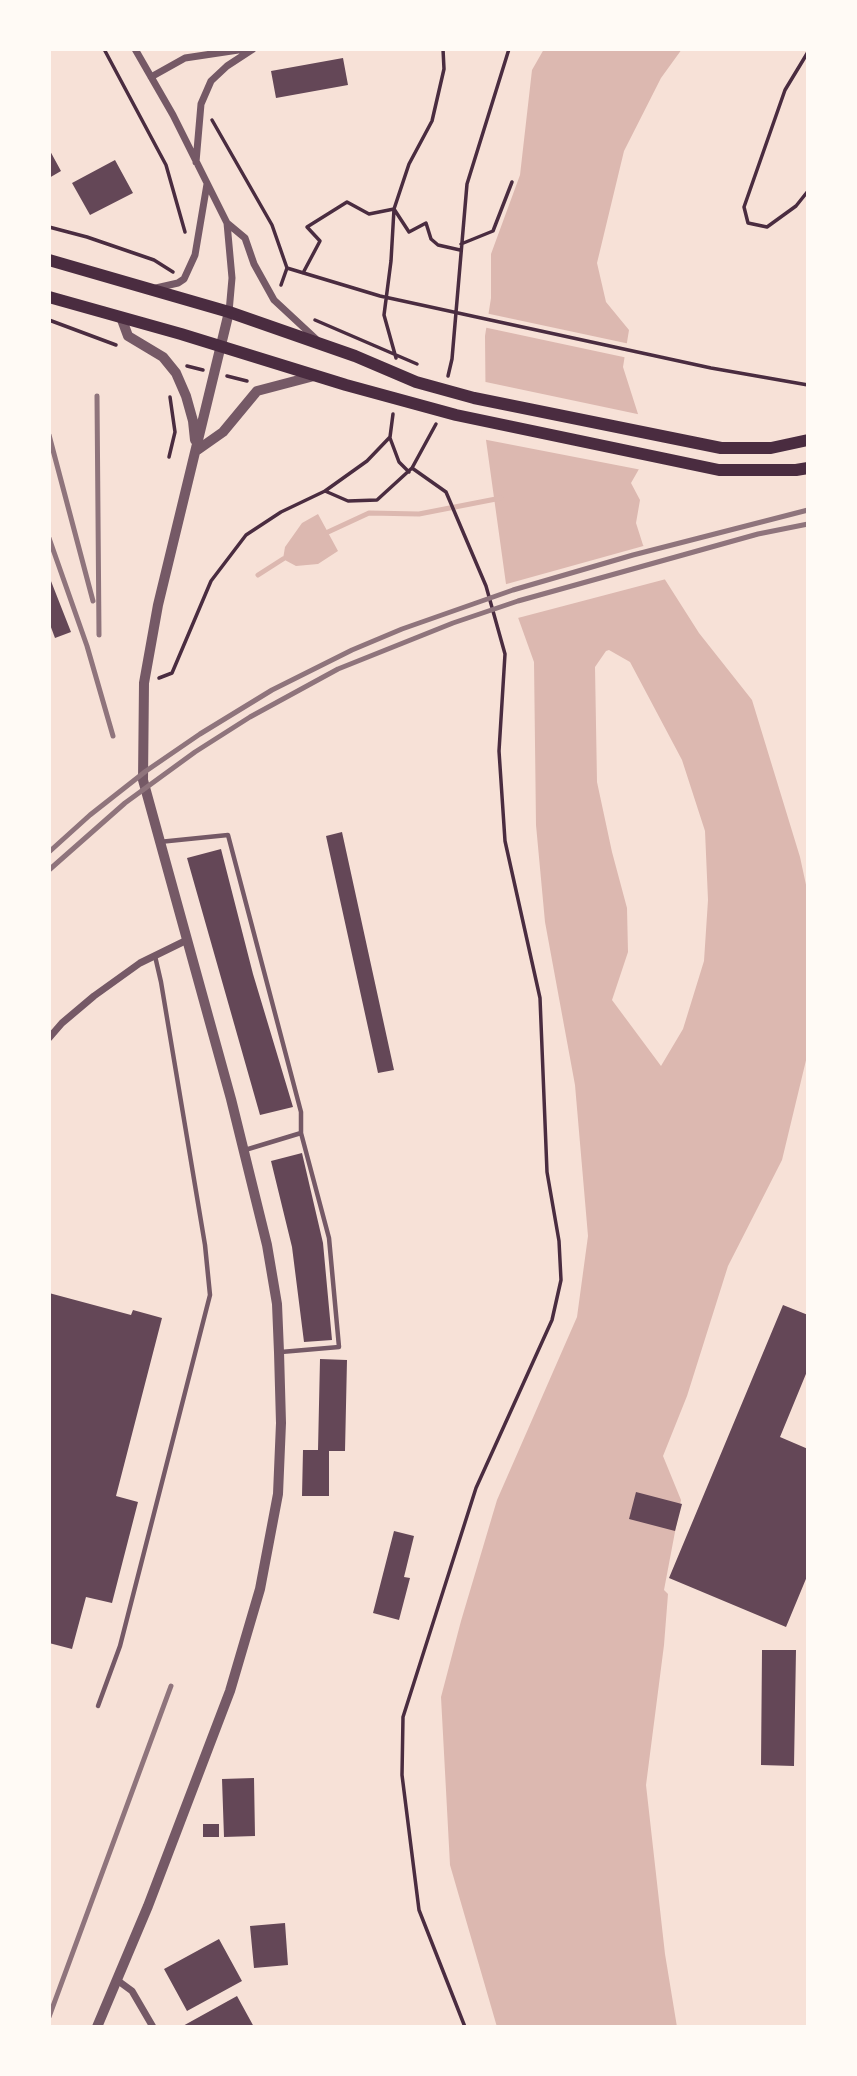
<!DOCTYPE html>
<style>
body{margin:0}
#map{position:relative;width:857px;height:2076px;overflow:hidden;background:#f7e1d7;font-family:"Asap Condensed",sans-serif}
canvas{display:block}
.frame{position:absolute;inset:0;border:51px solid #fffaf5;pointer-events:none}
</style>
<div id="map">
<canvas width="857" height="2076"></canvas>
<div class="frame"></div>
</div>
<script>
const c = document.querySelector('canvas').getContext('2d');
c.lineJoin = 'round';
function fill(path, color) { c.fillStyle = color; c.fill(path, 'evenodd'); }
const toPath = rows => new Path2D(rows.map(r => 'M' + r).join(''));
function trace(path, color, width, dash) { c.strokeStyle = color; c.lineWidth = width; c.lineCap = dash ? 'butt' : 'round'; c.setLineDash(dash || []); c.stroke(path); }
const water = toPath([
 [544,49,682,49,661,78,624,151,597,263,606,302,629,330,623,367,638,414,639,469,631,483,640,500,636,523,643,545,699,633,752,700,800,857,808,894,808,1052,782,1160,728,1266,687,1396,663,1456,681,1500,664,1590,668,1594,664,1645,646,1785,665,1954,677,2027,497,2027,450,1865,441,1697,461,1621,497,1500,577,1317,588,1236,575,1085,545,922,536,825,534,662,506,584,486,440,485,336,491,298,491,254,520,175,532,70],
 [609,650,630,662,682,760,705,831,708,900,704,961,683,1029,661,1066,612,1000,628,952,627,908,612,852,597,782,595,667,606,651],
 [318,514,338,551,318,564,296,566,283,559,285,547,302,523]
]);
const pier = toPath([
 [485,313,630,344,628,358,483,327],
 [481,381,642,415,642,470,482,439],
 [647,545,670,578,514,619,503,585]
]);
const stream = toPath([
 [328,532,369,513,419,514,501,498],
 [258,575,283,559]
]);
const building = toPath([
 [343,58,348,85,276,98,271,71],
 [49,149,61,171,49,178],
 [115,160,133,193,90,215,72,183],
 [49,576,71,632,55,638,49,622],
 [342,832,394,1070,378,1073,326,836],
 [221,849,253,974,293,1107,260,1115,187,858],
 [302,1153,323,1243,332,1340,304,1342,292,1247,271,1161],
 [49,1293,131,1315,133,1310,162,1318,116,1496,138,1502,112,1603,86,1597,72,1649,49,1643],
 [783,1305,808,1315,808,1369,780,1437,808,1449,808,1574,786,1627,669,1578],
 [320,1359,347,1360,345,1451,329,1451,329,1496,302,1496,303,1450,318,1450],
 [636,1492,682,1504,675,1531,629,1519],
 [394,1531,414,1536,404,1577,410,1578,399,1620,373,1613],
 [762,1650,796,1650,794,1766,761,1765],
 [254,1778,255,1836,224,1837,222,1779],
 [203,1824,219,1824,219,1837,203,1837],
 [285,1923,288,1965,254,1968,250,1926],
 [219,1939,242,1981,187,2011,164,1969],
 [237,1996,254,2027,181,2027]
]);
const path = toPath([
 [104,49,166,165,185,232],
 [808,52,785,90,744,207,748,223,767,227,796,206,808,191],
 [212,120,272,225,287,268,281,285],
 [49,227,87,237,154,260,173,272],
 [461,244,493,231,512,182],
 [287,268,380,296,711,368,808,385],
 [303,273,320,241,307,227,347,202,369,214,394,209,409,232,426,223,431,239,438,245,460,250],
 [49,320,116,345],
 [315,320,417,364],
 [396,358,384,315,391,261,394,209,409,164,432,121,444,69,443,49],
 [187,366,203,370],
 [227,376,247,381],
 [448,376,452,359,467,184,509,49],
 [390,438,399,462,409,472],
 [169,457,175,432,170,397],
 [412,468,446,492,486,586,505,654,499,751,505,841,540,998,547,1172,559,1241,561,1280,552,1320,476,1488,403,1717,402,1775,419,1910,465,2027],
 [325,491,348,501,377,500,412,468,436,424],
 [159,678,172,673,211,581,246,535,281,512,325,491,367,461,390,437,393,414]
]);
const service = toPath([
 [159,842,228,835,301,1112,301,1133],
 [245,1150,301,1133,329,1238,339,1347,281,1352],
 [98,1706,120,1646,210,1295,205,1245,161,982,155,956]
]);
const minor = toPath([
 [135,49,173,115,227,223,232,278,229,312],
 [151,77,185,58,245,49],
 [196,162,201,104,211,81,227,66,253,49],
 [227,223,245,238,254,264,274,300,316,339],
 [156,288,178,283,184,279,195,255,207,184],
 [49,1038,62,1023,94,996,140,963,187,940],
 [117,1980,132,1991,153,2027]
]);
const tertiary = toPath([
 [121,317,128,336,163,357,176,373,186,396,193,421,195,440],
 [196,451,223,432,257,391,314,376],
 [97,2027,148,1906,230,1691,260,1589,278,1494,281,1423,279,1352,277,1304,267,1245,231,1099,143,780,144,683,158,605,229,312]
]);
const primary = toPath([
 [49,260,229,312,355,356,416,382,474,398,721,448,771,448,808,440],
 [49,297,181,334,346,385,456,415,719,470,796,470,808,468]
]);
const rail = toPath([
 [97,396,99,635],
 [49,435,93,601],
 [49,538,87,646,113,736],
 [49,852,90,815,146,771,200,734,272,690,352,650,402,629,513,590,633,555,808,510],
 [49,870,125,803,195,752,250,717,338,669,453,623,518,601,758,534,808,524],
 [49,2017,171,1686]
]);
fill(water, '#dcb8b0');
fill(pier, '#f7e1d7');
trace(stream, '#dcb8b0', 5);
fill(building, '#644757');
trace(path, '#4a2c40', 3.5);
trace(service, '#755966', 4.5);
trace(minor, '#755966', 7);
trace(tertiary, '#755966', 10);
trace(primary, '#4a2c40', 12);
trace(rail, '#8f747c', 5);
</script>
